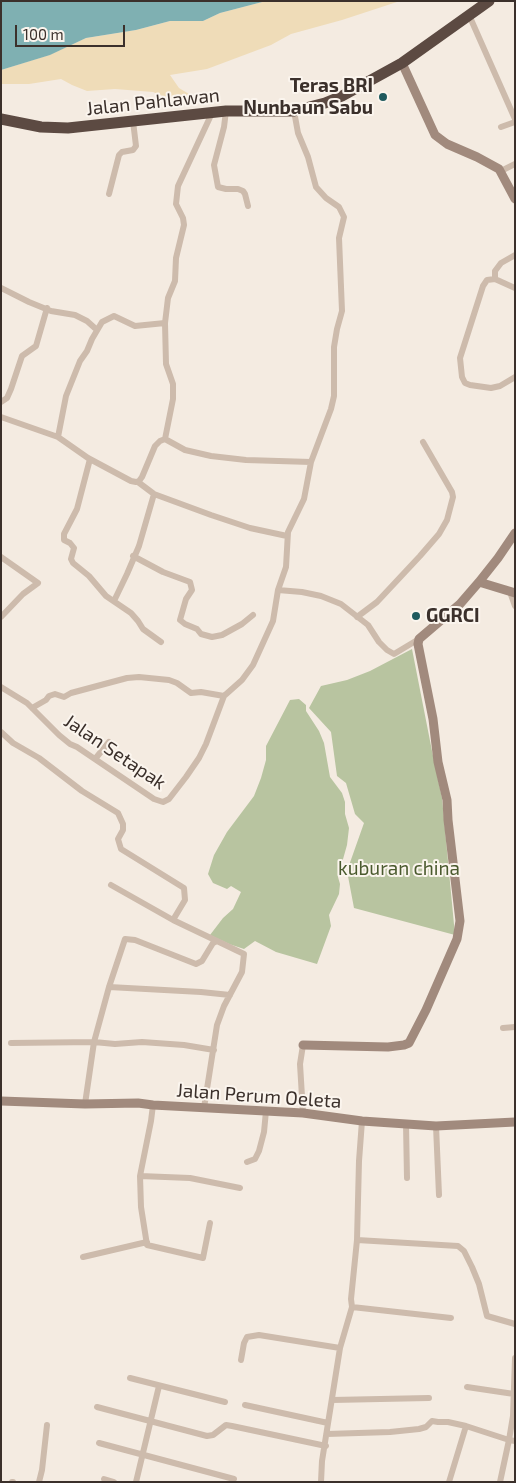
<!DOCTYPE html>
<style>
body{margin:0}
#map{position:relative;width:516px;height:1483px;overflow:hidden;background:#f4ebe1;font-family:"Exo 2",sans-serif}
canvas{display:block}
.frame{position:absolute;inset:0;border:2px solid #3b302b;pointer-events:none}
.scale{position:absolute;left:15px;top:25px;width:110px;height:22px;box-sizing:border-box;border:2px solid #3b302b;border-top:0;padding-left:6px;font-size:15px;line-height:18px;white-space:nowrap;color:#3b302b;-webkit-text-stroke:4px #fbf5ee;paint-order:stroke}
</style>
<div id="map">
<canvas width="516" height="1483"></canvas>
<div class="frame"></div>
<div class="scale">100 m</div>
</div>
<script>
const c = document.querySelector('canvas').getContext('2d');
c.lineJoin = 'round';
function fill(path, color) { c.fillStyle = color; c.fill(path, 'evenodd'); }
const toPath = rows => new Path2D(rows.map(r => 'M' + r).join(''));
function trace(path, color, width, dash) { c.strokeStyle = color; c.lineWidth = width; c.lineCap = dash ? 'butt' : 'round'; c.setLineDash(dash || []); c.stroke(path); }
function drawText(font, color, halo, rows, align = 'center') {
  c.font = font + ' "Exo 2",sans-serif'; c.lineWidth = 4; c.setLineDash([]); c.textBaseline = 'middle'; c.strokeStyle = halo; c.fillStyle = color; for (const [text, x, y, turn = 0] of rows) {
    c.save(); c.translate(x, y); c.rotate((+turn || 0) * Math.PI / 180); c.textAlign = isNaN(turn) ? turn : align; if (halo) c.strokeText(text, 0, 0); c.fillText(text, 0, 0); c.restore();
  }
}
const green = toPath([
 [412,649,432,751,442,798,455,935,354,908,347,871,364,823,355,814,346,783,337,776,331,732,309,708,321,686,347,680,370,671],
 [299,699,306,705,306,711,319,731,324,743,330,777,342,793,345,802,345,814,349,828,347,845,338,877,340,884,339,894,329,915,331,926,317,964,276,952,255,941,244,949,229,944,210,935,223,918,233,909,241,892,231,886,227,889,213,883,208,874,214,855,227,832,254,796,261,778,266,760,266,746,290,700]
]);
const sand = toPath([
 [266,1,400,1,342,20,291,34,271,45,207,69,170,75,179,88,194,97,170,99,153,92,115,89,87,91,72,85,61,79,29,84,1,84,1,70,49,55,86,38,136,30,170,21,203,21,220,13]
]);
const water = toPath([
 [1,1,266,1,220,13,203,21,170,21,136,30,86,38,50,55,1,70]
]);
const street = toPath([
 [469,15,515,119],
 [226,111,224,127,214,165,218,187,226,189,238,189,243,191,245,194,248,206],
 [501,127,515,122],
 [501,171,515,164],
 [109,194,119,155,122,152,133,150,136,146,133,121],
 [495,279,495,271,501,263,515,255],
 [1,288,29,302,51,311,75,315,87,321,97,330],
 [515,288,495,279,487,280,483,286,460,358,462,377,465,383,470,385,491,388,500,386,515,377],
 [1,402,7,398,11,389,22,356,36,346,47,308],
 [1,417,58,437,88,458,131,481,136,482,139,481,142,477,155,446,160,441,165,439,173,399,173,384,166,364,165,323,168,298,175,281,176,258,184,225,183,218,176,204,178,186,212,113],
 [58,437,66,396,80,361,87,351,92,339,102,322,114,316,135,326,165,323],
 [165,439,185,450,211,456,246,460,311,462],
 [90,459,77,509,64,534,64,540,70,543,74,548,71,559,73,563,89,576,106,596,131,613,138,621,143,629,161,642],
 [138,482,154,494,211,515,250,528,287,536],
 [133,556,163,572,190,582,192,590,186,599,180,620,185,624,197,629,201,634,212,637,222,635,242,624,253,615],
 [1,557,38,583,23,594,1,617],
 [278,590,302,592,321,596,341,604,368,625,379,642,387,650,394,654,419,639],
 [510,592,515,606],
 [114,601,127,574,139,546,154,494],
 [357,617,377,602,420,556,439,534,447,520,453,497,452,492,423,442],
 [1,687,27,703,59,735,70,744,77,747,154,799,163,802,169,799,186,777,199,758,206,744,224,696,242,680,253,665,273,621,278,590,286,567,288,532,304,499,311,462,331,409,334,396,334,347,337,329,342,311,339,238,344,217,339,207,326,198,316,187,308,157,298,133,294,111],
 [32,708,46,700,49,696,55,694,64,697,71,693,127,678,139,677,169,680,177,683,191,693,201,692,224,696],
 [1,732,13,743,39,758,82,791,118,813,123,824,123,830,118,839,121,849,184,888,185,900,173,920],
 [95,759,109,742],
 [111,885,173,920,217,941],
 [109,987,201,992,230,995],
 [503,1028,515,1027],
 [11,1043,94,1042,115,1044,142,1042,184,1045,214,1050],
 [303,1045,300,1064,303,1113],
 [85,1104,94,1042,109,987,125,939,135,940,196,964,202,961,213,943,217,941,244,954,242,972,224,1006,217,1025,204,1108],
 [153,1105,151,1121,140,1176,190,1178,240,1188],
 [406,1124,407,1178],
 [436,1126,439,1195],
 [247,1162,255,1159,259,1151,264,1132,266,1111],
 [140,1176,141,1207,147,1245,203,1258,210,1223],
 [357,1240,458,1246,464,1251,472,1267,479,1284,487,1316,515,1324],
 [83,1257,147,1242],
 [352,1307,451,1318],
 [241,1360,244,1343,247,1337,259,1335,340,1348],
 [130,1378,225,1402],
 [467,1387,514,1394],
 [332,1400,429,1398],
 [245,1405,328,1423],
 [97,1407,207,1436,213,1435,226,1425,232,1426,326,1446],
 [327,1434,390,1432,419,1429,426,1427,432,1421,438,1422,448,1422,466,1426,509,1440,513,1416,515,1358],
 [99,1443,234,1479],
 [104,1479,114,1482],
 [12,1482,13,1482],
 [39,1482,42,1470,47,1425],
 [136,1482,159,1386],
 [321,1482,322,1461,340,1348,352,1307,351,1299,357,1240,359,1161,362,1121],
 [449,1482,466,1426],
 [500,1482,509,1440,515,1441]
]);
const secondary = toPath([
 [402,63,435,135,447,144,477,157,499,169,515,199],
 [479,582,515,593],
 [303,1045,388,1047,404,1045,409,1043,426,1010,457,939,460,921,448,820,447,800,438,762,433,719,418,644,419,639,460,604,479,582,498,558,515,533],
 [1,1101,85,1104,138,1103,153,1105,303,1113,362,1121,436,1126,515,1122]
]);
const highway = toPath([
 [1,119,41,127,68,128,226,111,294,111,325,103,342,96,402,63,489,1]
]);
const markers = [
 [383,97,5,"#1f5a5e"],
 [416,616,5,"#1f5a5e"]
];
const poiNames = [
 ["Teras BRI",373,86],
 ["Nunbaun Sabu",373,108],
 ["GGRCI",426,616,"left"]
];
const streetNames = [
 ["Jalan Pahlawan",153,102,-6],
 ["Jalan Setapak",115,752,34],
 ["Jalan Perum Oeleta",259,1096,4]
];
const parkNames = [
 ["kuburan china",399,869]
];
fill(green, '#b8c4a0');
fill(sand, '#efdcb8');
fill(water, '#7fb0b2');
trace(street, '#cdbbac', 6);
trace(secondary, '#a18a7d', 9);
trace(highway, '#5c4a42', 11);
for (const [x, y, r, color] of markers) { const dot = new Path2D(); dot.arc(x, y, r, 0, 2 * Math.PI); c.fillStyle = color; c.fill(dot); trace(dot, '#fbf5ee', 2); }
drawText('bold 19px', '#3b302b', '#fbf5ee', poiNames, 'right');
drawText('19px', '#3b302b', '#fbf5ee', streetNames);
drawText('19px', '#4a5a2e', '#fbf5ee', parkNames);
</script>
